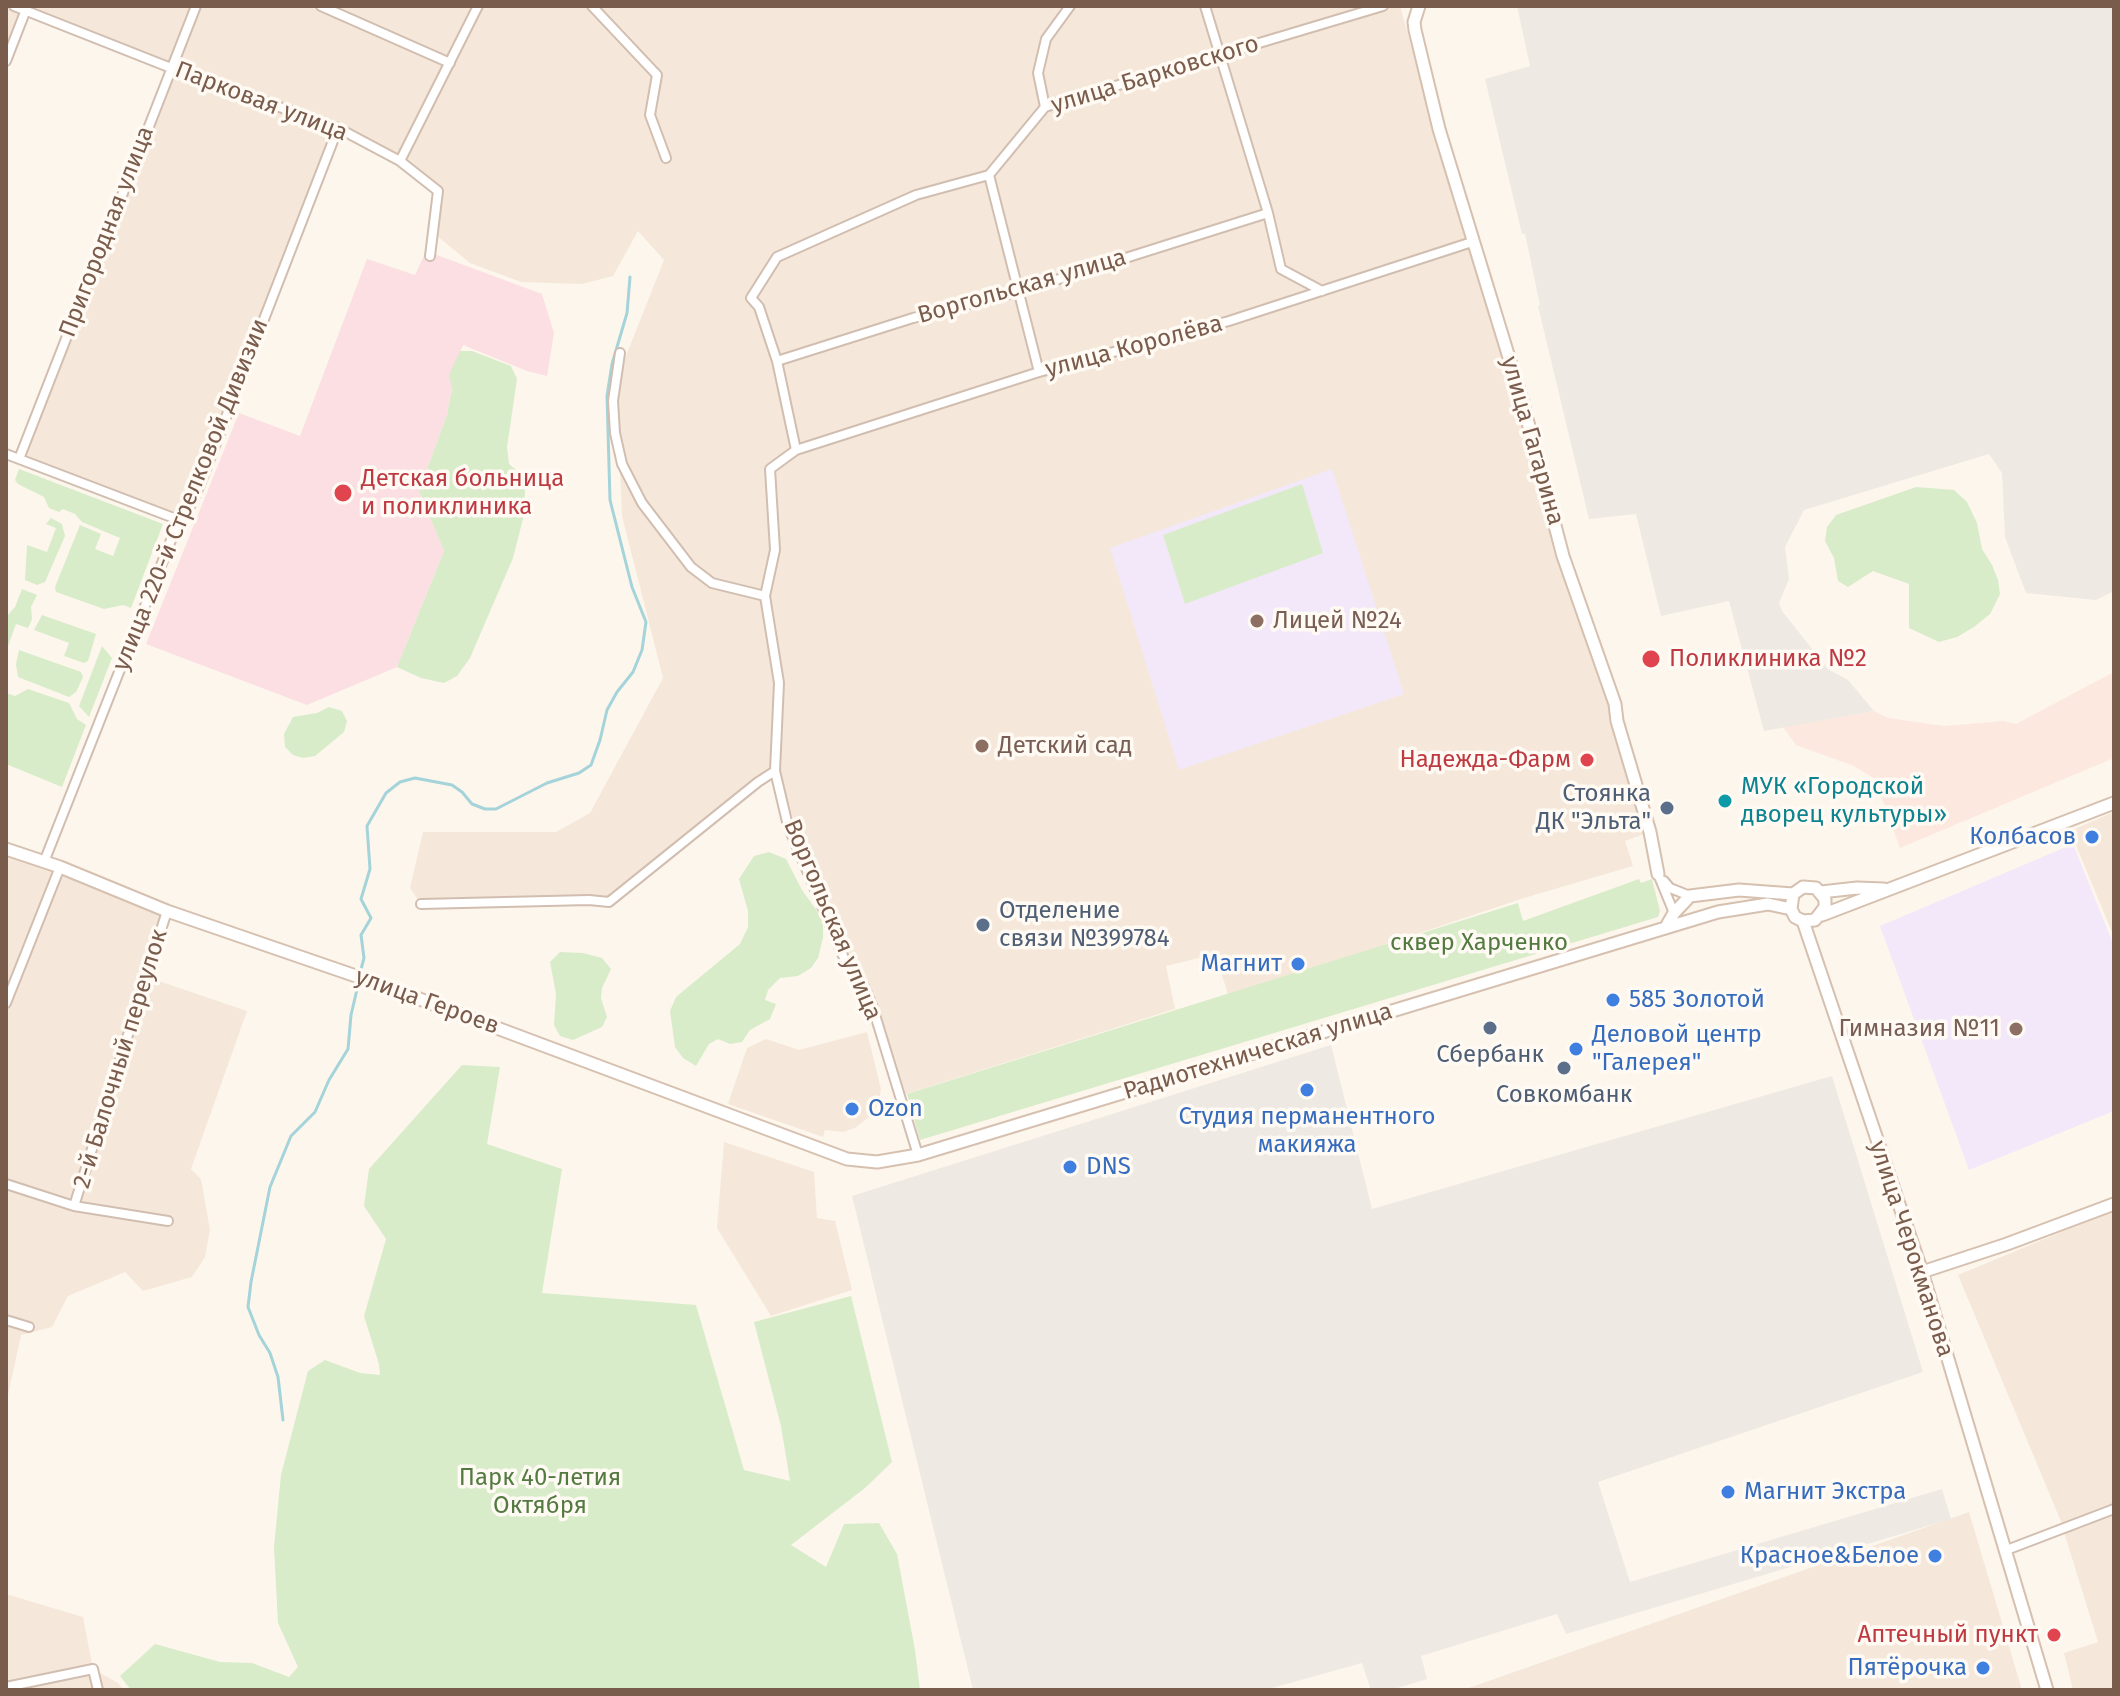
<!DOCTYPE html>
<meta charset="utf-8">
<style>
body{margin:0}
#map{position:relative;width:2120px;height:1696px;overflow:hidden;background:#fdf6ec;font-family:"Fira Sans",sans-serif}
canvas{display:block}
.frame{position:absolute;inset:0;border:8px solid #7a5c4d;pointer-events:none}
</style>
<div id="map">
<canvas width="2120" height="1696"></canvas>
<div class="frame"></div>
</div>
<script>
const c = document.querySelector('canvas').getContext('2d');
c.lineJoin = 'round';
function fill(path, color) { c.fillStyle = color; c.fill(path, 'evenodd'); }
const toPath = rows => new Path2D(rows.map(r => 'M' + r).join(''));
function trace(path, color, width, dash) { c.strokeStyle = color; c.lineWidth = width; c.lineCap = dash ? 'butt' : 'round'; c.setLineDash(dash || []); c.stroke(path); }
function drawText(font, color, halo, rows, align = 'center') {
  c.font = font + ' "Fira Sans",sans-serif'; c.lineWidth = 7; c.setLineDash([]); c.textBaseline = 'middle'; c.strokeStyle = halo; c.fillStyle = color; for (const [text, x, y, turn = 0] of rows) {
    c.save(); c.translate(x, y); c.rotate((+turn || 0) * Math.PI / 180); c.textAlign = isNaN(turn) ? turn : align; if (halo) c.strokeText(text, 0, 0); c.fillText(text, 0, 0); c.restore();
  }
}
const residential = toPath([
 [6,6,1400,6,1465,238,1351,281,1472,242,1650,832,1625,841,1633,866,1524,898,1229,997,1215,954,1166,966,1175,1009,903,1095,873,992,841,946,775,771,609,902,421,904,410,888,423,832,556,832,590,813,663,678,622,516,617,410,618,376,664,260,638,231,613,276,582,284,521,282,470,263,431,231,438,191,400,161,338,128,199,487,179,520,19,459,171,68,25,10,6,61],
 [2114,812,2114,937,2070,831],
 [6,849,167,911,147,977,247,1011,191,1169,201,1179,210,1230,205,1257,192,1277,143,1291,125,1272,68,1296,52,1327,21,1335,6,1405],
 [867,1032,881,1089,879,1103,870,1116,855,1128,843,1132,825,1130,823,1137,728,1104,747,1048,766,1039,799,1050],
 [724,1142,814,1172,817,1218,835,1221,852,1290,771,1316,717,1228],
 [2114,1210,2114,1690,2073,1690,2064,1653,2098,1642,2060,1519,1958,1275],
 [1969,1512,2022,1690,1463,1690],
 [6,1594,83,1617,93,1669,118,1683,124,1690,6,1690]
]);
const commercial = toPath([
 [2114,672,2114,758,1900,848,1875,779,1854,766,1796,745,1783,727,1874,711,1888,718,1944,726,2004,721,2016,724]
]);
const industrial = toPath([
 [1517,6,2114,6,2114,591,2096,600,2026,593,2005,537,2002,473,1989,454,1804,510,1785,547,1789,579,1779,603,1782,611,1828,669,1848,680,1874,711,1764,731,1729,601,1661,616,1636,514,1589,519,1538,306,1540,305,1525,234,1522,234,1485,79,1530,66],
 [1331,1045,1372,1209,1832,1076,1923,1372,1598,1482,1630,1582,1942,1489,1951,1519,1566,1634,1557,1614,1421,1656,1427,1679,1391,1690,1371,1690,1362,1663,1265,1690,973,1690,852,1196]
]);
const education = toPath([
 [1332,469,1404,694,1179,770,1110,548],
 [2073,844,2114,946,2114,1111,1969,1170,1880,926]
]);
const medical = toPath([
 [426,251,542,294,554,333,547,376,527,371,463,345,450,375,452,387,447,415,419,491,444,551,397,667,307,705,146,644,239,413,300,436,367,259,415,275]
]);
const green = toPath([
 [460,351,472,351,511,366,517,379,507,447,509,464,522,475,525,490,524,515,513,558,470,658,457,676,444,683,421,678,397,667,444,551,419,491,447,415,452,388,449,375],
 [19,469,163,524,131,608,123,605,104,609,56,592,55,587,80,525,101,534,95,549,113,556,120,538,82,522,75,514,63,509,59,512,49,508,44,497,18,484,15,480],
 [1302,484,1323,553,1185,604,1163,535],
 [1916,487,1954,490,1967,502,1977,523,1982,549,1992,565,1998,580,2000,594,1990,614,1974,627,1957,637,1939,642,1909,628,1909,584,1873,571,1848,587,1838,581,1834,558,1825,541,1827,527,1836,515],
 [51,518,62,524,65,536,45,582,37,585,25,580,27,545,47,552,56,528,46,524],
 [22,589,37,595,31,607,32,619,28,628,16,624,8,646,6,617,15,607],
 [42,615,96,634,88,661,84,663,64,656,69,643,34,630],
 [102,646,112,658,89,717,79,706],
 [19,650,81,672,83,677,76,692,69,697,18,677,16,664],
 [28,689,69,703,77,719,86,725,62,787,6,764,6,693,15,696],
 [329,707,342,711,347,721,344,732,315,756,303,758,293,755,285,747,284,734,293,717,317,713],
 [769,852,786,859,802,890,823,919,823,938,818,958,811,968,798,976,780,978,768,990,765,1000,776,1004,770,1019,750,1030,742,1042,730,1044,718,1039,709,1044,696,1066,683,1058,675,1047,670,1011,676,997,740,944,748,927,748,911,739,879,754,856],
 [1639,879,1641,883,1652,879,1660,911,1658,917,920,1140,907,1094,1518,903,1523,921],
 [560,952,583,953,602,958,611,969,602,988,601,998,607,1017,602,1027,573,1040,560,1036,554,1025,556,994,550,962],
 [462,1065,500,1067,487,1144,562,1169,542,1293,696,1305,744,1470,790,1481,781,1426,754,1322,851,1296,892,1462,865,1488,791,1545,826,1567,844,1524,879,1523,897,1554,915,1650,920,1690,131,1690,120,1676,155,1644,220,1662,252,1663,289,1677,298,1667,278,1623,274,1547,281,1475,308,1371,325,1360,360,1373,380,1375,379,1364,364,1316,386,1239,364,1206,369,1169]
]);
const stream = toPath([
 [360,973,364,958,361,935,371,918,361,899,370,869,367,826,386,793,400,782,415,778,452,785,462,792,472,804,485,809,496,809,547,783,579,773,591,765,600,740,607,710,617,692,633,672,642,650,646,622,632,587,610,500,607,396,612,364,627,313,630,277],
 [283,1420,278,1377,270,1353,259,1335,248,1307,251,1282,270,1187,291,1136,315,1112,329,1080,348,1049,351,1015,359,981]
]);
const street = toPath([
 [14,6,171,68,338,128,400,161,438,191,430,256],
 [321,6,450,63],
 [592,6,657,75,650,115,666,158],
 [1205,6,1268,213,1281,269,1322,291],
 [6,61,27,7],
 [1045,107,1038,73,1046,39,1070,6],
 [400,161,478,6],
 [989,175,1039,372],
 [620,353,613,401,615,433,622,464,642,503,691,567,712,583,765,596],
 [777,361,913,318,1021,291,1268,213],
 [796,450,777,361,759,307,751,298,777,257,916,195,989,175,1045,107,1383,6],
 [6,454,179,520],
 [19,459,196,6],
 [44,862,179,520,190,506,199,487,338,128],
 [1658,874,1674,913],
 [1664,881,1670,888,1690,896],
 [421,904,589,900,609,902,758,782,775,771],
 [6,1003,60,867],
 [918,1155,872,1005,863,984,844,958,788,826,775,771,779,683,765,596,775,550,770,469,796,450,1039,372,1229,321,1472,242],
 [6,1184,74,1206,168,1221],
 [74,1206,167,911],
 [6,1320,29,1327],
 [2004,1551,2114,1509],
 [6,1687,93,1669,98,1690]
]);
const secondary = toPath([
 [1419,6,1414,22,1415,30,1439,129,1522,400,1563,556,1615,704,1617,721,1650,832,1658,874],
 [6,849,60,867,167,911,382,985,847,1159,877,1162,918,1155,1718,912,1768,904,1791,909,1795,917,1803,921,1815,920,1825,907,1825,899,1816,888,1803,887,1793,894,1791,909],
 [1821,892,1857,888,1884,889],
 [1822,915,2114,803],
 [1803,921,1922,1272,2047,1690],
 [1666,927,1674,913,1690,896,1739,890,1793,894],
 [1922,1272,2007,1244,2114,1204]
]);
const markers = [
 [343,493,10,"#e0444e"],
 [1257,621,8,"#8d6e63"],
 [1651,659,10,"#e0444e"],
 [982,746,8,"#8d6e63"],
 [1587,760,8,"#e0444e"],
 [1725,801,8,"#0f9aa8"],
 [1667,808,8,"#5c6f8a"],
 [2092,837,8,"#3f7fe0"],
 [983,925,8,"#5c6f8a"],
 [1298,964,8,"#3f7fe0"],
 [1613,1000,8,"#3f7fe0"],
 [1490,1028,8,"#5c6f8a"],
 [2016,1029,8,"#8d6e63"],
 [1576,1049,8,"#3f7fe0"],
 [1564,1068,8,"#5c6f8a"],
 [1307,1090,8,"#3f7fe0"],
 [852,1109,8,"#3f7fe0"],
 [1070,1167,8,"#3f7fe0"],
 [1728,1492,8,"#3f7fe0"],
 [1935,1556,8,"#3f7fe0"],
 [2054,1635,8,"#e0444e"],
 [1983,1668,8,"#3f7fe0"]
];
const streetNames = [
 ["улица Барковского",1155,75,-17],
 ["Парковая улица",261,102,21],
 ["Пригородная улица",107,232,-69],
 ["Воргольская улица",1022,287,-16],
 ["улица Королёва",1134,347,-15],
 ["улица Гагарина",1532,441,74],
 ["улица 220-й Стрелковой Дивизии",191,495,-68],
 ["Воргольская улица",832,920,67],
 ["улица Героев",427,1002,20],
 ["Радиотехническая улица",1258,1052,-17],
 ["2-й Балочный переулок",121,1059,-73],
 ["улица Черокманова",1911,1249,72]
];
const healthNames = [
 ["Детская больница",361,479],
 ["и поликлиника",361,507],
 ["Поликлиника №2",1669,659],
 ["Надежда-Фарм",1571,760,"right"],
 ["Аптечный пункт",2038,1635,"right"]
];
const educationNames = [
 ["Лицей №24",1273,621],
 ["Детский сад",998,746],
 ["Гимназия №11",2000,1029,"right"]
];
const cultureNames = [
 ["МУК «Городской",1741,787],
 ["дворец культуры»",1741,815]
];
const serviceNames = [
 ["Стоянка",1651,794,"right"],
 ["ДК \"Эльта\"",1651,822,"right"],
 ["Отделение",999,911,"left"],
 ["связи №399784",999,939,"left"],
 ["Сбербанк",1490,1055],
 ["Совкомбанк",1564,1095]
];
const shopNames = [
 ["Колбасов",2076,837,"right"],
 ["Магнит",1282,964,"right"],
 ["585 Золотой",1629,1000],
 ["Деловой центр",1592,1035],
 ["\"Галерея\"",1592,1063],
 ["Ozon",868,1109],
 ["Студия перманентного",1307,1117,"center"],
 ["макияжа",1307,1145,"center"],
 ["DNS",1086,1167],
 ["Магнит Экстра",1744,1492],
 ["Красное&Белое",1919,1556,"right"],
 ["Пятёрочка",1967,1668,"right"]
];
const parkNames = [
 ["сквер Харченко",1479,943],
 ["Парк 40-летия",540,1478],
 ["Октября",540,1506]
];
fill(residential, '#f5e8da');
fill(commercial, '#fde8e0');
fill(industrial, '#efe9e4');
fill(education, '#f3e8fa');
fill(medical, '#fbdfe3');
fill(green, '#d8ecc9');
trace(stream, '#a5d3da', 3);
trace(street, '#d1beb0', 12);
trace(secondary, '#d6c0b0', 15);
trace(street, '#fff', 8);
trace(secondary, '#fff', 11);
for (const [x, y, r, color] of markers) { const dot = new Path2D(); dot.arc(x, y, r, 0, 2 * Math.PI); c.fillStyle = color; c.fill(dot); trace(dot, '#fffaf3', 3); }
drawText('24px', '#7a5c4d', '#fffaf3', streetNames);
drawText('24px', '#be3a42', '#fffaf3', healthNames, 'left');
drawText('24px', '#785e54', '#fffaf3', educationNames, 'left');
drawText('24px', '#0d838f', '#fffaf3', cultureNames, 'left');
drawText('24px', '#4e5e75', '#fffaf3', serviceNames);
drawText('24px', '#366cbe', '#fffaf3', shopNames, 'left');
drawText('24px', '#537a41', '#fffaf3', parkNames);
</script>
